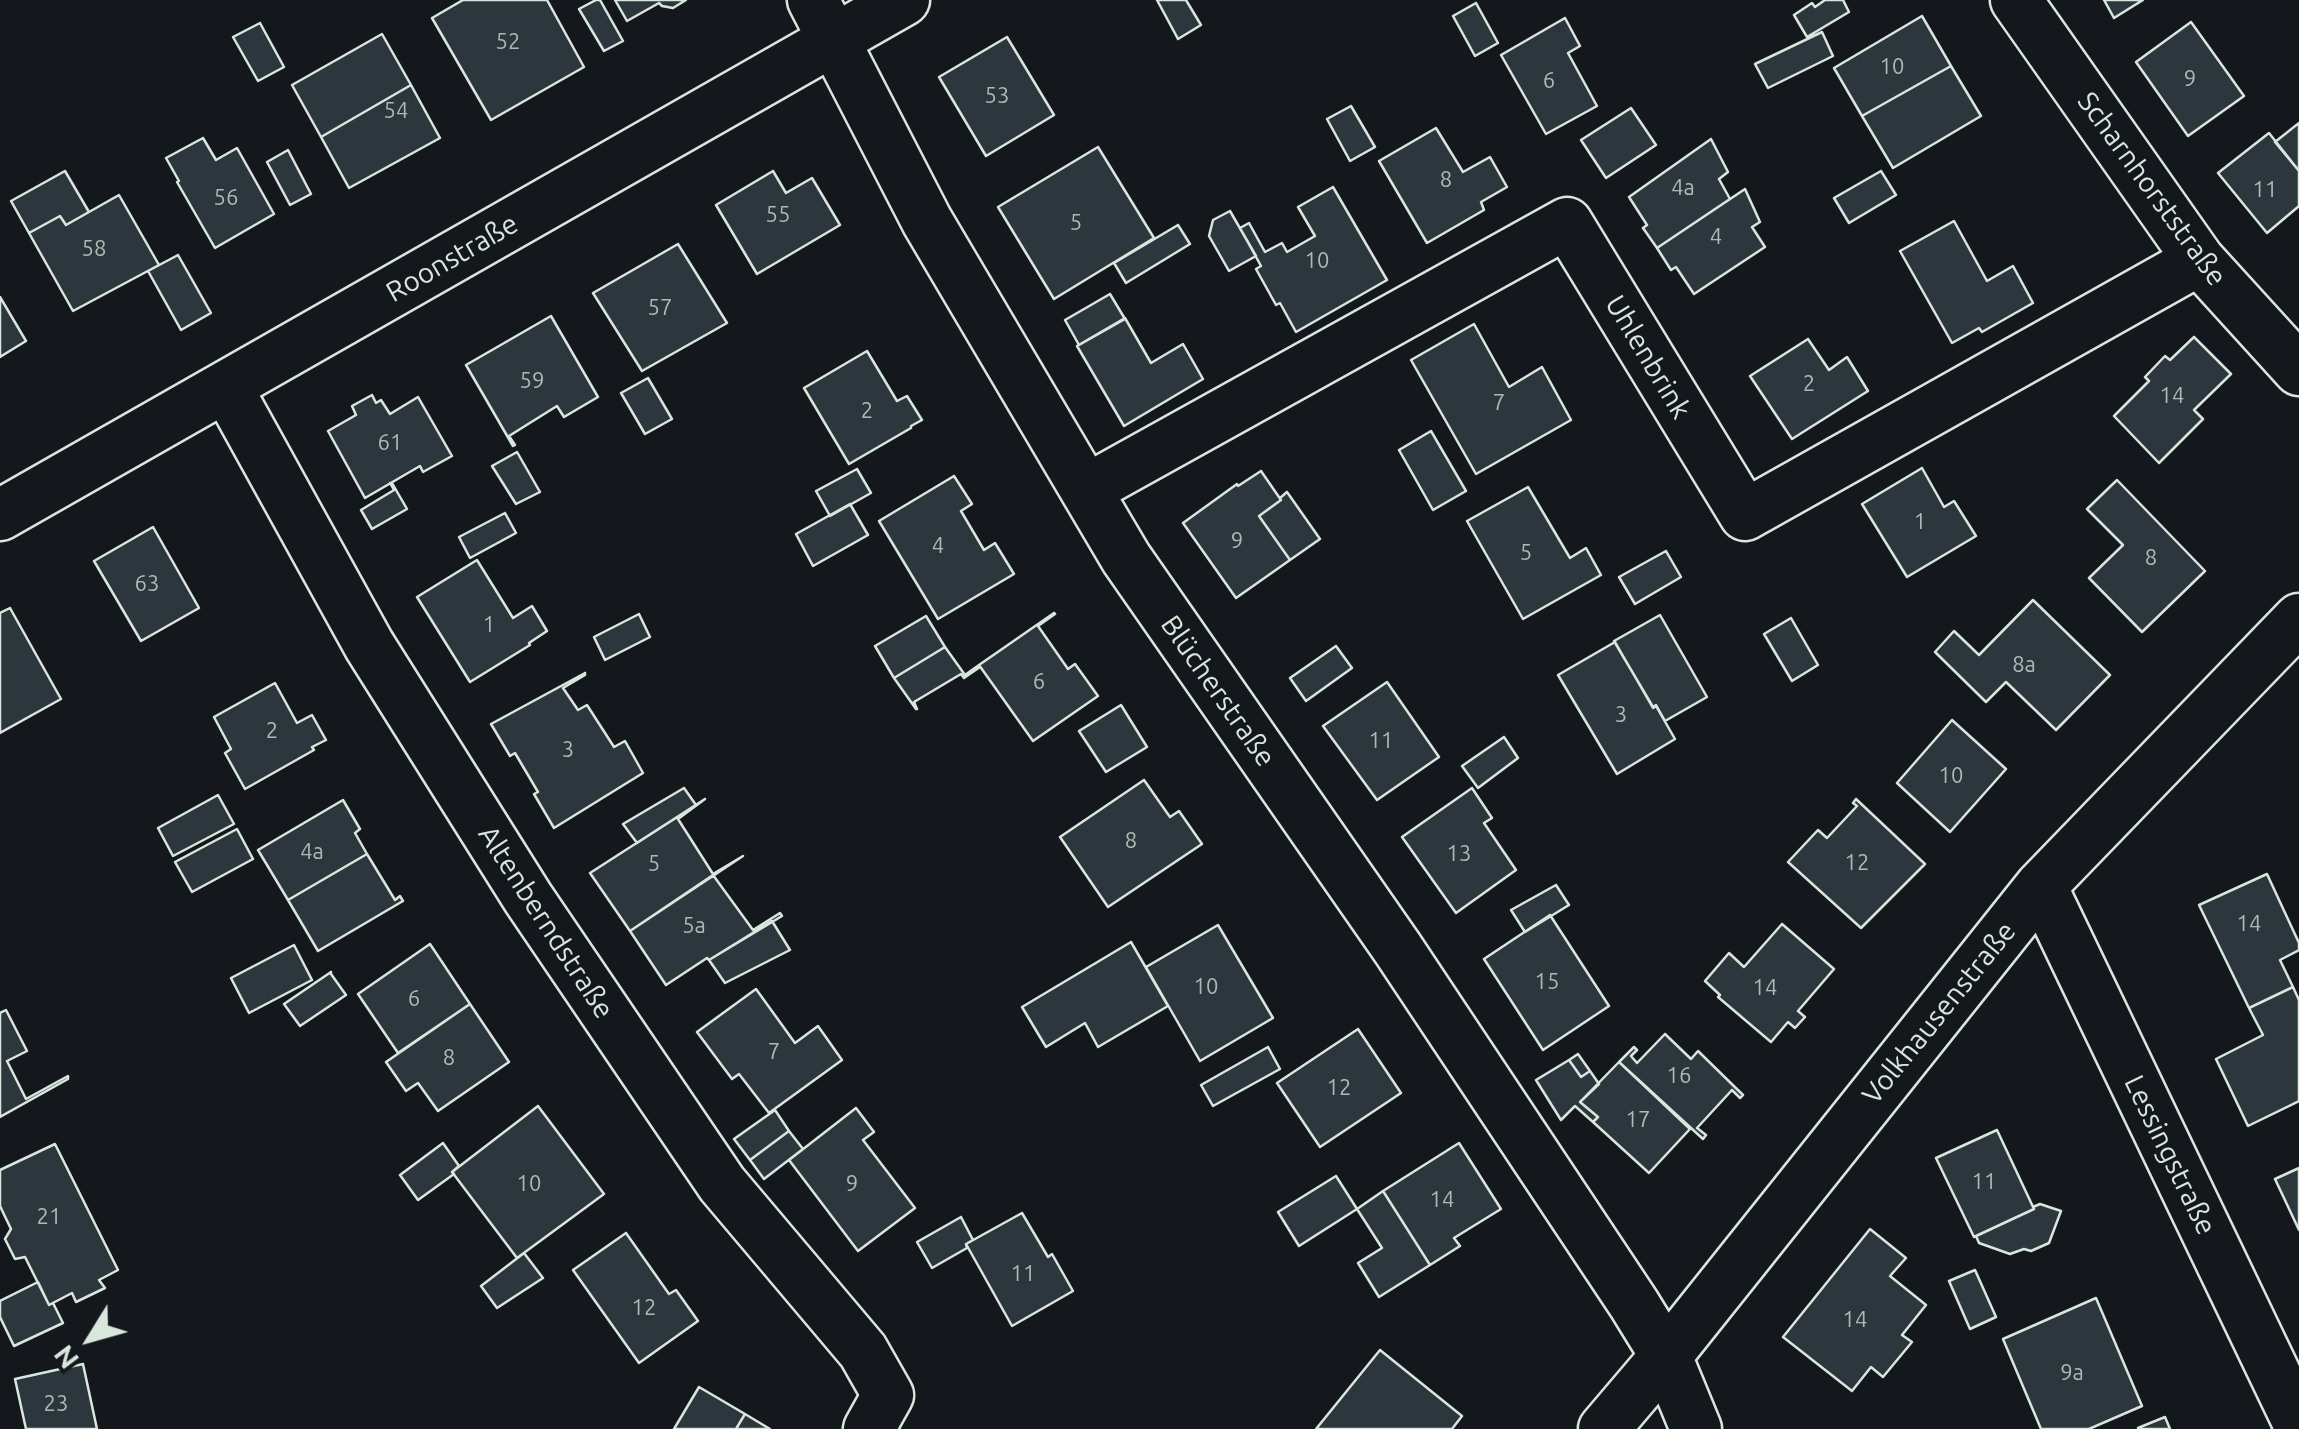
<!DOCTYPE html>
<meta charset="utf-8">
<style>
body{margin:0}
#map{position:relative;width:2299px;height:1429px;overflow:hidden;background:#14181c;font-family:Ubuntu,sans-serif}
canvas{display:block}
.north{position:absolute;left:40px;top:1289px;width:100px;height:100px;-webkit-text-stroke:8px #14181c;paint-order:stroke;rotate:233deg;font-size:28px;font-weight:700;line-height:40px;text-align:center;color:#d8e6dc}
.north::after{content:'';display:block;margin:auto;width:35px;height:45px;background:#d8e6dc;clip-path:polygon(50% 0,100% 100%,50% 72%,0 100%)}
</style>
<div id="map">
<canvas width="2299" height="1429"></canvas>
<div class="north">N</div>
</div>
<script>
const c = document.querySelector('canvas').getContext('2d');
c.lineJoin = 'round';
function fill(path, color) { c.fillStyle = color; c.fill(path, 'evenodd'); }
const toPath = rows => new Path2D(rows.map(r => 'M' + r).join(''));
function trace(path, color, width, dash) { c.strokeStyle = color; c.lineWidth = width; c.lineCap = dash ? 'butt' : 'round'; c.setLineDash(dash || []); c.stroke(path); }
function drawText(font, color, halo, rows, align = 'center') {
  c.font = font + ' Ubuntu,sans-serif'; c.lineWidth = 8; c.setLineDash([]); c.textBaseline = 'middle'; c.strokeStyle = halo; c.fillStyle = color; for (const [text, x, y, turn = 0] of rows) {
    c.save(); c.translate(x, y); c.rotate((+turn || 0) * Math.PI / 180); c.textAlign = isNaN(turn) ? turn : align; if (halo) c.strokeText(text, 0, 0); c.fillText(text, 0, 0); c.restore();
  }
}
const building = toPath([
 [463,0,547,0,584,67,491,120,432,18,463,0],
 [596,0,600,0,623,41,604,51,579,9,596,0],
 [615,0,686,0,673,8,662,6,659,3,627,21,615,0],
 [1157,0,1186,0,1201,25,1178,39,1157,0],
 [1825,0,1843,0,1849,12,1807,37,1794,15,1812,3,1815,7,1825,0],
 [2104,0,2143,0,2114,18,2104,0],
 [1476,3,1498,43,1475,56,1453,16,1476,3],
 [1922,16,1951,66,1862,116,1834,68,1922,16],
 [1565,18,1580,46,1568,53,1597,106,1546,134,1501,55,1565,18],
 [2191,22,2244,96,2188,136,2136,62,2191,22],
 [260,23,284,67,258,81,233,37,260,23],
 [1822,32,1833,56,1768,88,1755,64,1822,32],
 [382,34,411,85,321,137,292,85,382,34],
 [1007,37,1054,115,986,156,939,77,1007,37],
 [1951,66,1981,116,1893,168,1862,116,1951,66],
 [411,85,440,138,349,188,321,137,411,85],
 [1351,106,1375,147,1350,161,1327,119,1351,106],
 [1631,108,1656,145,1606,178,1581,140,1631,108],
 [2299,123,2299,171,2275,142,2299,123],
 [1436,128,1463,172,1490,157,1507,187,1481,202,1484,210,1427,243,1379,161,1436,128],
 [2269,133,2299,171,2299,206,2267,233,2218,173,2269,133],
 [203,138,216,160,237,148,274,214,215,248,177,182,179,181,166,158,203,138],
 [1711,139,1728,172,1719,179,1730,199,1657,248,1643,228,1647,225,1629,197,1711,139],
 [1098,147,1154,238,1054,299,998,207,1098,147],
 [288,150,311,194,290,205,267,162,288,150],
 [65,171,89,212,66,225,60,216,29,233,11,201,65,171],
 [773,171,786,193,812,178,840,225,757,274,716,205,773,171],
 [1881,171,1896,195,1849,223,1834,198,1881,171],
 [1333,187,1387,280,1296,332,1280,303,1276,305,1256,269,1261,266,1240,228,1249,223,1265,252,1282,243,1287,252,1315,236,1298,207,1333,187],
 [1745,189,1760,222,1752,227,1765,247,1694,294,1676,267,1671,270,1657,248,1745,189],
 [119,195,159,265,73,311,29,233,60,216,66,225,119,195],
 [1230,211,1256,256,1229,271,1209,236,1213,220,1230,211],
 [1954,221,1987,281,2013,266,2033,303,1982,332,1979,328,1952,343,1900,251,1954,221],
 [1178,225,1190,244,1126,283,1114,263,1178,225],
 [678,244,727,323,642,371,593,293,678,244],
 [178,255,211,313,181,330,148,271,178,255],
 [1110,294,1125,319,1079,345,1065,320,1110,294],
 [0,297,26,341,0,357,0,297],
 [551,316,598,397,564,417,557,406,509,436,515,445,513,446,466,365,551,316],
 [1125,318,1151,363,1183,344,1203,379,1124,426,1077,346,1125,318],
 [1474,324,1509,387,1542,367,1571,420,1476,474,1411,360,1474,324],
 [2194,337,2231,374,2194,410,2203,419,2159,463,2114,416,2149,381,2145,377,2165,356,2170,360,2194,337],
 [1808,339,1829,370,1847,357,1868,391,1792,439,1750,376,1808,339],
 [867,351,897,401,907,396,922,420,911,426,911,428,849,464,804,388,867,351],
 [648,378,672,419,645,434,621,393,648,378],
 [372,395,376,403,381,400,390,414,418,397,452,456,423,472,420,466,365,498,328,431,356,415,352,406,372,395],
 [1431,431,1466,491,1433,510,1399,450,1431,431],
 [517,452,540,492,516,504,492,466,517,452],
 [1922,468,1944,507,1954,501,1976,536,1907,577,1862,504,1922,468],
 [857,469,871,493,830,516,816,491,857,469],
 [1261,471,1281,500,1259,516,1290,560,1236,598,1183,523,1237,484,1238,486,1261,471],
 [954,476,972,504,961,511,984,550,995,543,1014,574,938,619,879,521,954,476],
 [2117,480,2205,571,2142,632,2089,578,2123,545,2087,509,2117,480],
 [390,483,392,483,407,509,372,529,361,510,394,490,390,483],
 [1528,487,1570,558,1586,548,1601,575,1523,619,1467,521,1528,487],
 [1287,492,1320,539,1290,560,1259,516,1281,500,1280,498,1287,492],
 [850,504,868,535,813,566,796,534,850,504],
 [505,513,516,533,470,558,459,537,505,513],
 [153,527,199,608,141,641,94,561,153,527],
 [1666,551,1681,577,1635,604,1619,577,1666,551],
 [477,560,513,618,532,606,547,631,529,643,530,645,470,682,417,597,477,560],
 [2033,600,2110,675,2056,730,2006,682,1986,702,1935,652,1954,631,1979,655,2033,600],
 [10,608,61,699,0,733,0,613,10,608],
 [1054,613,1055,614,1038,626,1068,669,1075,664,1098,696,1033,741,979,665,1054,613],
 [639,614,650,637,605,660,594,637,639,614],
 [1660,615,1707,697,1665,721,1656,705,1653,707,1614,641,1660,615],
 [926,616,945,647,894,678,875,646,926,616],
 [1791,618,1818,665,1792,681,1764,634,1791,618],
 [1615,642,1653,708,1656,706,1675,739,1617,774,1558,675,1615,642],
 [1336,646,1352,668,1306,701,1290,678,1336,646],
 [945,647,965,675,979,665,980,667,964,678,961,674,914,702,917,709,916,709,894,678,945,647],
 [585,673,585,675,563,688,578,710,587,705,614,747,625,741,643,773,554,828,534,794,538,792,515,753,510,756,491,724,585,673],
 [1387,682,1439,757,1377,800,1323,726,1387,682],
 [275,683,297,723,312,715,326,740,312,747,314,750,245,789,225,753,231,749,214,717,275,683],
 [1121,705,1147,747,1106,772,1079,731,1121,705],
 [1952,720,2006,769,1950,832,1897,783,1952,720],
 [1504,737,1518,758,1478,788,1462,766,1504,737],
 [1144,780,1170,817,1179,811,1202,844,1108,907,1060,837,1144,780],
 [684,788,696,805,637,843,623,824,684,788],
 [1472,788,1492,818,1484,823,1516,870,1456,913,1402,837,1472,788],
 [218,795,234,824,173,856,158,828,218,795],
 [705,799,678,819,713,874,743,856,630,931,590,873,705,799],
 [1856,799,1925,864,1861,928,1788,862,1818,830,1827,838,1857,806,1853,803,1856,799],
 [343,800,360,829,355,833,367,854,288,900,258,850,343,800],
 [237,829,253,859,192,892,175,862,237,829],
 [367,854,395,900,400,896,403,901,318,951,288,900,367,854],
 [2267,874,2299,943,2299,950,2280,960,2293,987,2249,1008,2199,905,2267,874],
 [713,875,753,930,780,913,782,916,709,960,707,958,666,985,630,931,713,875],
 [1556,885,1569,905,1525,932,1511,910,1556,885],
 [1550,915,1609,1006,1543,1050,1484,959,1550,915],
 [772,921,790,950,725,983,709,960,772,921],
 [1782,924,1834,969,1798,1011,1805,1017,1795,1028,1788,1022,1771,1042,1718,997,1720,995,1705,981,1729,953,1744,967,1782,924],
 [1218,925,1273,1018,1200,1061,1146,967,1218,925],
 [1131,942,1168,1006,1098,1047,1085,1023,1046,1047,1022,1007,1131,942],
 [430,944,470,1004,398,1053,358,994,430,944],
 [294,945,312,980,249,1013,231,978,294,945],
 [331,972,331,974,346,995,300,1026,284,1004,331,972],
 [2293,987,2299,1000,2299,1101,2248,1126,2216,1059,2263,1035,2249,1008,2293,987],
 [756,989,795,1043,818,1026,842,1060,769,1113,739,1074,732,1079,697,1032,756,989],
 [470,1004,509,1062,438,1111,418,1083,406,1091,386,1062,470,1004],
 [6,1010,27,1051,7,1061,26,1099,68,1076,68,1079,0,1117,0,1013,6,1010],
 [1358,1029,1401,1093,1320,1147,1277,1083,1358,1029],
 [1665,1034,1691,1059,1698,1051,1743,1095,1740,1098,1732,1090,1697,1128,1706,1135,1703,1139,1619,1062,1634,1047,1637,1050,1631,1056,1637,1063,1665,1034],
 [1268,1047,1280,1069,1213,1106,1201,1085,1268,1047],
 [1578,1054,1590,1071,1581,1077,1569,1060,1578,1054],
 [1569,1060,1581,1077,1590,1071,1599,1084,1580,1102,1598,1117,1593,1122,1575,1106,1561,1120,1536,1080,1569,1060],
 [1619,1062,1690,1129,1649,1173,1593,1122,1598,1117,1580,1102,1619,1062],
 [538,1106,604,1194,517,1258,452,1172,538,1106],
 [856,1108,874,1132,863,1140,915,1208,858,1251,789,1160,856,1108],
 [775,1110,789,1131,750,1160,734,1139,775,1110],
 [1997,1130,2034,1209,1974,1237,1936,1158,1997,1130],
 [789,1131,803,1149,764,1179,750,1160,789,1131],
 [443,1143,459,1166,452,1172,454,1174,418,1200,400,1175,443,1143],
 [1459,1143,1501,1209,1454,1238,1460,1246,1430,1265,1383,1191,1459,1143],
 [55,1144,118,1270,99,1280,105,1288,76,1302,72,1293,49,1305,25,1257,15,1259,5,1239,11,1229,0,1206,0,1170,55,1144],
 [2299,1168,2299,1230,2275,1179,2299,1168],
 [1336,1176,1357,1209,1299,1246,1278,1212,1336,1176],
 [1383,1191,1430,1265,1379,1297,1358,1263,1382,1248,1357,1209,1383,1191],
 [2040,1204,2061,1211,2049,1243,2031,1251,2024,1249,2010,1254,1979,1243,1976,1236,2034,1209,2033,1207,2040,1204],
 [1022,1213,1048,1257,1052,1254,1073,1291,1012,1326,966,1244,1022,1213],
 [961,1217,973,1240,966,1244,967,1248,932,1268,917,1242,961,1217],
 [1870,1229,1906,1258,1890,1276,1926,1305,1902,1335,1912,1342,1883,1377,1871,1367,1852,1391,1783,1337,1870,1229],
 [626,1233,669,1294,676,1290,698,1321,639,1363,573,1270,626,1233],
 [524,1253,543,1278,497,1308,481,1286,524,1253],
 [1975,1270,1996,1317,1970,1329,1949,1281,1975,1270],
 [38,1282,49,1305,53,1303,63,1323,14,1346,0,1317,0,1301,38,1282],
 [2096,1298,2142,1406,2089,1429,2041,1429,2003,1339,2096,1298],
 [1380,1350,1462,1416,1452,1429,1316,1429,1380,1350],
 [83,1364,97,1429,26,1429,15,1379,83,1364],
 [699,1387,745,1414,736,1429,674,1429,699,1387],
 [745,1414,770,1429,736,1429,745,1414],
 [2165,1417,2170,1429,2138,1429,2138,1428,2165,1417]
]);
const minor = toPath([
 [813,0,927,221,1126,558,1398,949,1634,1304,1666,1356,1696,1429],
 [2016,0,2199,260,2299,370],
 [227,388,369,645,528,898,722,1184,863,1351,888,1395,869,1429],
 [1086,490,1567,223,1745,515,2199,260],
 [0,515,904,0],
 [2041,886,2299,1424],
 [1604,1429,1666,1356,2041,886,2299,619]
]);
const numberNames = [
 ["52",508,42],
 ["10",1892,67],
 ["9",2190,79],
 ["6",1549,81],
 ["53",997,96],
 ["54",396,111],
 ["8",1446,180],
 ["4a",1683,188],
 ["11",2265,190],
 ["56",226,198],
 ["55",778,215],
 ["5",1076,223],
 ["4",1716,237],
 ["58",94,249],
 ["10",1317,261],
 ["57",660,308],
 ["59",532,381],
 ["2",1809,384],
 ["14",2172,396],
 ["7",1499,403],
 ["2",867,411],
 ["61",390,443],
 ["1",1920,522],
 ["9",1237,541],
 ["4",938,546],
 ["5",1526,553],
 ["8",2151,558],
 ["63",147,584],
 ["1",489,625],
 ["8a",2024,665],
 ["6",1039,682],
 ["3",1621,715],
 ["2",272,731],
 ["11",1381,741],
 ["3",568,750],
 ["10",1951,776],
 ["8",1131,841],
 ["4a",312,852],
 ["13",1459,854],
 ["12",1857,863],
 ["5",654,864],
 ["14",2249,924],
 ["5a",694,926],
 ["15",1547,982],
 ["10",1206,987],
 ["14",1765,988],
 ["6",414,999],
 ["7",774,1052],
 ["8",449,1058],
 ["16",1679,1076],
 ["12",1339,1088],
 ["17",1638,1120],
 ["11",1984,1182],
 ["10",529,1184],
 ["9",852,1184],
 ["14",1442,1200],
 ["21",49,1217],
 ["11",1023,1274],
 ["12",644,1308],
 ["14",1855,1320],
 ["9a",2072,1373],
 ["23",56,1404]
];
const streetNames = [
 ["Scharnhorststraße",2152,189,54],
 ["Roonstraße",452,258,-30],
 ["Uhlenbrink",1648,357,59],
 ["Blücherstraße",1218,691,55],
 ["Altenberndstraße",546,922,57],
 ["Volkhausenstraße",1939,1013,-51],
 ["Lessingstraße",2170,1155,64]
];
fill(building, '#2c363c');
trace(building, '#d8e6dc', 2.5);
trace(minor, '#d8e6dc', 55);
trace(minor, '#14181c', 50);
drawText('22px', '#adbab4', null, numberNames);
drawText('28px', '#d8e6dc', '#14181c', streetNames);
</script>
